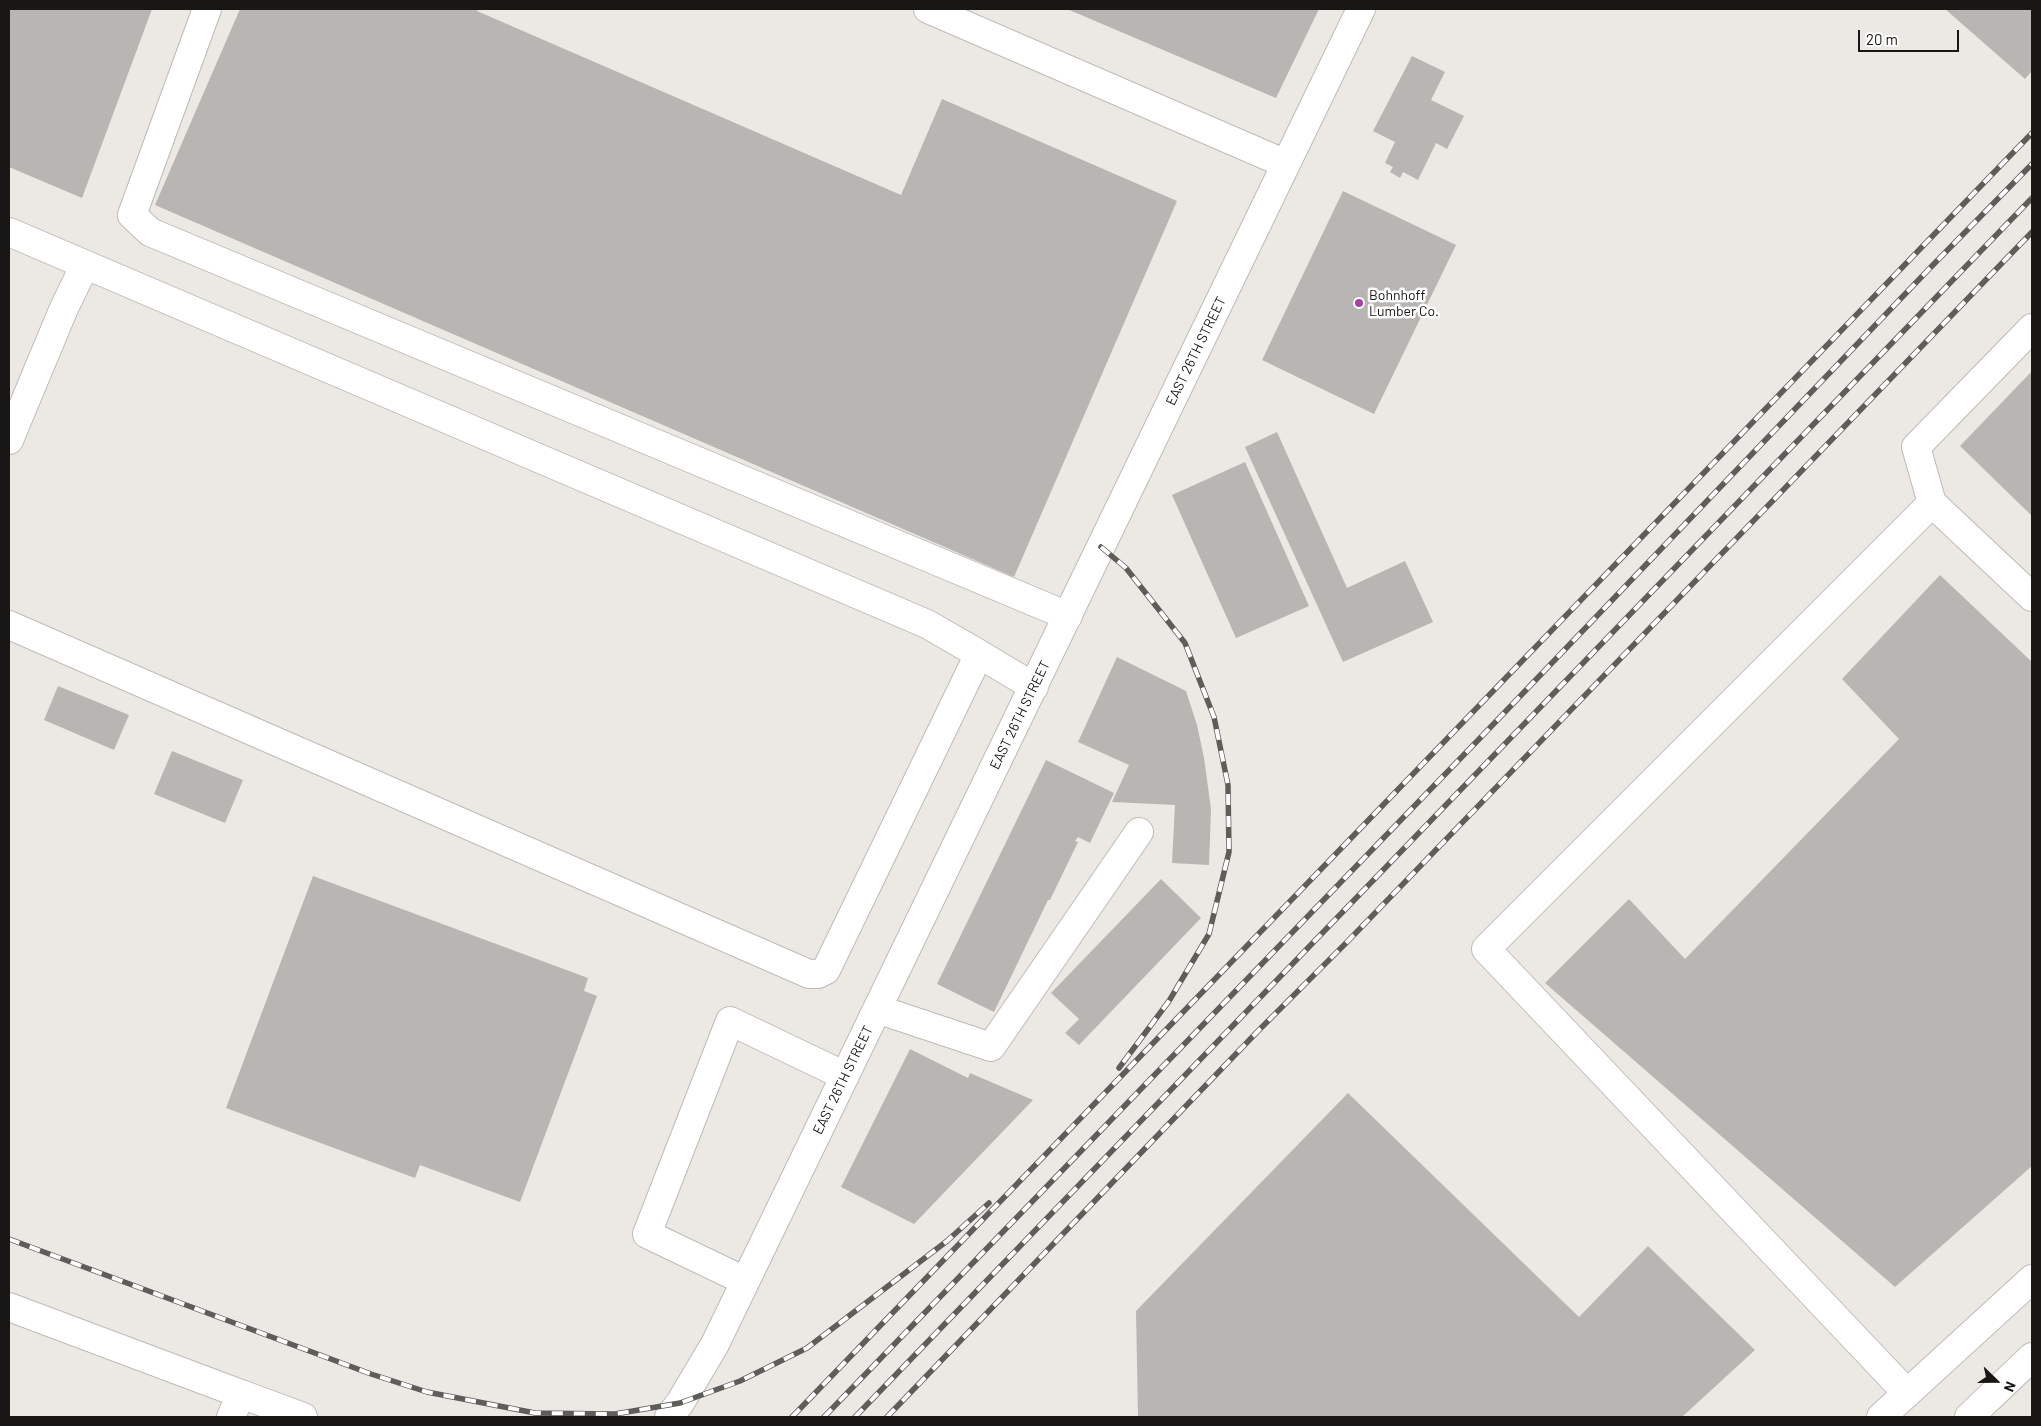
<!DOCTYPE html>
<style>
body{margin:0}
#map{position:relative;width:2041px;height:1426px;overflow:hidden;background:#ece9e5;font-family:Barlow,sans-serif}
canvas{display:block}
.frame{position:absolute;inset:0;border:10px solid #181715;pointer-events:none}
.north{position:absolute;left:1971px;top:1356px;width:50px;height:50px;-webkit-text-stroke:4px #fff;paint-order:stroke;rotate:112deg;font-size:14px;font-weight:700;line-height:20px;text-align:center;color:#181715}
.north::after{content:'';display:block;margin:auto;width:18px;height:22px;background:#181715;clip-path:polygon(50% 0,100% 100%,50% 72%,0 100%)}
.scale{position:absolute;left:1858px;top:30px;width:101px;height:22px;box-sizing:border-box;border:2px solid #181715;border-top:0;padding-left:6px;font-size:15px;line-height:18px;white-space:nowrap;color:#181715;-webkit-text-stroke:4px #fff;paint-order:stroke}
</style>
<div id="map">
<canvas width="2041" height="1426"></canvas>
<div class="frame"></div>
<div class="north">N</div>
<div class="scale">20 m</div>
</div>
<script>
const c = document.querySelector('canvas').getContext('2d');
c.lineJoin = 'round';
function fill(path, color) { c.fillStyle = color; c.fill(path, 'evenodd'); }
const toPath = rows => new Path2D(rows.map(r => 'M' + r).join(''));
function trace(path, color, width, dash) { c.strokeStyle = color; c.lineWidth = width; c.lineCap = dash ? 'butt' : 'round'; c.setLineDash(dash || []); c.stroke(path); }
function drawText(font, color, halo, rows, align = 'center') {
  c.font = font + ' Barlow,sans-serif'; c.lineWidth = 5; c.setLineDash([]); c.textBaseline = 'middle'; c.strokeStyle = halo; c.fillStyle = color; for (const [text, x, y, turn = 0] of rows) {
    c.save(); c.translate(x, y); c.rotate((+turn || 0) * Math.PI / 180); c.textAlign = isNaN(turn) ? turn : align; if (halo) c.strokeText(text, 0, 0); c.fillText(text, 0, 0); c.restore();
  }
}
const building = toPath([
 [9,9,152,9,82,198,9,167],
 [240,9,478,9,477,11,901,195,942,99,1177,201,1014,577,155,205],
 [1067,9,1319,9,1276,98],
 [1945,9,2032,9,2032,71,2025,79],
 [1412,56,1445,72,1431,100,1464,116,1447,149,1436,143,1418,180,1403,172,1400,178,1390,172,1393,167,1385,163,1395,142,1373,131],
 [1343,191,1456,245,1374,414,1262,360],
 [2032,371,2032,516,1960,446],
 [1277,432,1347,588,1405,561,1433,622,1343,662,1245,447],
 [1245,462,1309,606,1236,638,1172,495],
 [1940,575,2032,662,2032,1166,1895,1287,1545,983,1629,899,1685,959,1899,739,1842,679],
 [1117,657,1186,691,1197,725,1204,758,1211,809,1209,865,1172,863,1175,805,1112,802,1129,765,1078,742],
 [58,686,129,715,114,750,44,720],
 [172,751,243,780,225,823,154,794],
 [1046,760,1114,793,1090,843,1078,837,1075,841,1078,842,1050,900,1048,900,994,1012,937,984],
 [313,876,588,978,584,991,597,996,520,1202,420,1165,415,1178,226,1108],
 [1161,879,1201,918,1079,1045,1065,1033,1079,1019,1051,993],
 [910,1049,968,1078,970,1073,1033,1100,914,1224,841,1187],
 [1348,1093,1579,1317,1648,1246,1755,1350,1682,1417,1138,1417,1136,1311]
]);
const minor = toPath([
 [207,9,132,215,150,232,1068,616],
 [928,9,1286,164],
 [9,232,927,624,979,654],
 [9,440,64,308,85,265],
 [1932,503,1916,447,2032,328],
 [9,625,809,974,818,974,826,970,979,654,1034,687],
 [877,1009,991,1047,1139,832],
 [745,1281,647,1234,730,1021,845,1076],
 [9,1307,241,1394,231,1417],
 [1907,1393,1486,949,1932,503,2032,597],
 [241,1394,303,1417],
 [669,1417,680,1403,715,1344,1361,9]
]);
const major = toPath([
 [1881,1417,2032,1279],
 [1969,1417,2032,1357]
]);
const rail = toPath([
 [1101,547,1126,568,1185,643,1214,717,1228,785,1229,852,1209,934,1169,1001,1119,1068],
 [9,1239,371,1374,427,1392,535,1413,615,1414,680,1403,740,1381,807,1348,947,1241,989,1203],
 [792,1417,2032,133],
 [824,1417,1483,735,1930,268,2032,164],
 [855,1417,2032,198],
 [887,1417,1258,1031,1348,941,2032,232]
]);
const markers = [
 [1359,303,5,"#a641a6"]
];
const poiNames = [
 ["Bohnhoff",1369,295],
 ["Lumber Co.",1369,311]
];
const streetNames = [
 ["EAST 26TH STREET",1196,351,-64],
 ["EAST 26TH STREET",1020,715,-64],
 ["EAST 26TH STREET",843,1080,-64]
];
fill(building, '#b9b5b2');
trace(minor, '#bebbb7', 30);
trace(major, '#bebbb7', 30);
trace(minor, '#fff', 28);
trace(major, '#fff', 28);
trace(rail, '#5e5d5a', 5.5);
trace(rail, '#fff', 4, [11]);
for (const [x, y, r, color] of markers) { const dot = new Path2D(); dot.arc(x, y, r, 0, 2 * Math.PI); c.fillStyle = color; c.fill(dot); trace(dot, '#fff', 2); }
drawText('14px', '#181715', '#fff', poiNames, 'left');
drawText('14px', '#181715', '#fff', streetNames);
</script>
